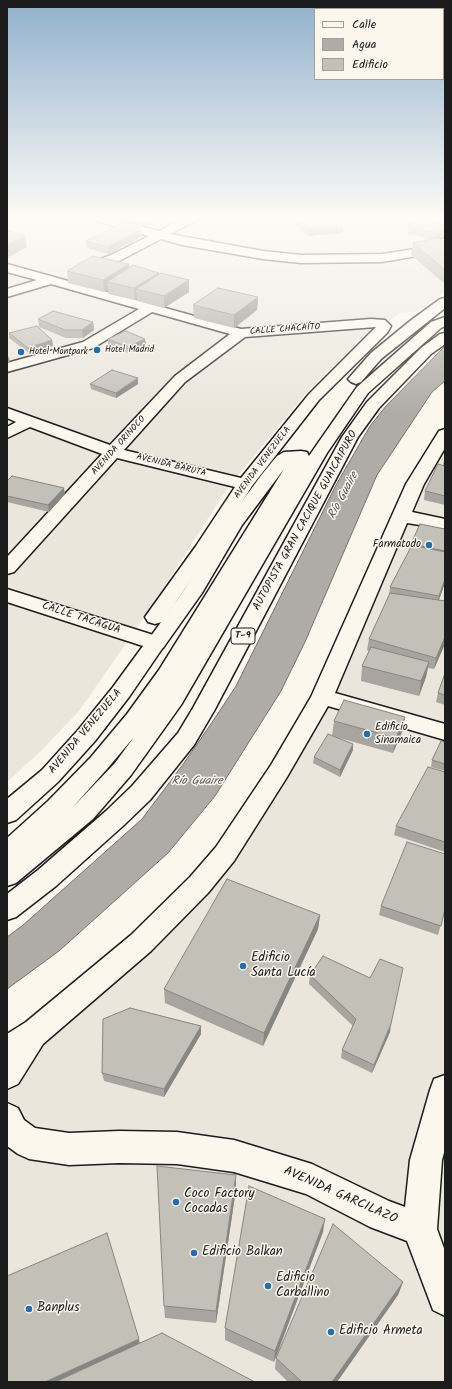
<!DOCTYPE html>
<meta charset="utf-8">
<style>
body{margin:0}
#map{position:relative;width:452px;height:1389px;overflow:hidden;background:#fbf7ec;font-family:Kalam,sans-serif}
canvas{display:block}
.frame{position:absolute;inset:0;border:8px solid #1c1c1c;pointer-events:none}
.legend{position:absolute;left:314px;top:8px;width:130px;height:72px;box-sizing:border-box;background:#fbf7ec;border:1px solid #a29f99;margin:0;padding:5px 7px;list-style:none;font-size:12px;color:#1c1c1c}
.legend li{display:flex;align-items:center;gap:8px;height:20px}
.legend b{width:20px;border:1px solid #a29f99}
</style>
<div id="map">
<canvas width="452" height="1389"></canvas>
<div class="frame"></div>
<ul class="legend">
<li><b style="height:5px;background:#fbf7ec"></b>Calle</li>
<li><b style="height:11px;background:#afaca5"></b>Agua</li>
<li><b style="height:11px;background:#c3c0b8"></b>Edificio</li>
</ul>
</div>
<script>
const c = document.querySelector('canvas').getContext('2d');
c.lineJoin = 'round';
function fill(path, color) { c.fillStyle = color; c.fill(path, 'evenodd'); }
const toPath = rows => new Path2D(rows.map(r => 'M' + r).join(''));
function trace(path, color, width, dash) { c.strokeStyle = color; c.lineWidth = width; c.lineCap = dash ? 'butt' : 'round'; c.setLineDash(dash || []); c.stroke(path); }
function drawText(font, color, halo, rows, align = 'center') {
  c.font = font + ' Kalam,sans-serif'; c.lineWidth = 3; c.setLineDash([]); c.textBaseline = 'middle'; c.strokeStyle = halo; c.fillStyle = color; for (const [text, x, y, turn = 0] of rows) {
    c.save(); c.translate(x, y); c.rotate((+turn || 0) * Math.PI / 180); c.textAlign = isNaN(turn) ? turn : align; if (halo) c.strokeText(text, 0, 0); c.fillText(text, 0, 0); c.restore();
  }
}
const built = toPath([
 [7,218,445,218,445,292,416,312,400,313,326,372,303,397,227,489,148,612,79,711,40,752,7,782],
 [445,435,445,1382,7,1382,7,1047,96,990,258,806]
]);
const water = toPath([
 [445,346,445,381,432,392,377,475,305,642,281,691,215,796,168,853,59,951,7,989,7,937,22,926,142,819,184,763,217,715,236,686,336,485,370,426,386,406,445,346]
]);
const minor = toPath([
 [91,218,110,218,159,231,184,218,199,218,197,220,170,234,263,251,301,255,382,254,415,249,445,238,445,246,417,256,382,262,301,263,263,259,182,245,161,239,119,261,83,274,79,273,77,270,79,267,111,255,149,236,93,220,91,218],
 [7,264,241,329,371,319,385,320,391,326,387,333,319,400,252,486,213,548,162,622,155,624,148,622,145,617,196,546,235,487,117,458,14,572,7,574,7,557,102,454,30,427,7,438,7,427,16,422,7,418,7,408,110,445,175,376,230,334,152,312,93,348,7,372,7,363,83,342,139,309,51,284,7,297,7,289,37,280,7,272,7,264],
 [376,327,309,394,241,478,124,450,185,382,245,337,376,327],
 [445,429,445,448,424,484,412,512,445,519,445,529,407,523,335,693,445,724,445,740,328,706,287,777,234,861,208,893,151,951,43,1044,18,1084,7,1089,7,1034,26,1022,131,935,190,877,216,847,271,765,311,697,406,484,439,431,445,429],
 [7,589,163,638,166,643,129,697,95,741,58,782,16,820,7,823,7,799,42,770,79,729,113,687,143,646,7,602,7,589],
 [445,1075,445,1149,442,1160,437,1229,445,1251,445,1316,433,1310,407,1241,370,1227,306,1194,234,1172,177,1164,119,1163,69,1165,29,1159,18,1154,7,1146,7,1103,18,1108,24,1120,35,1128,69,1133,119,1131,177,1132,234,1140,312,1164,389,1201,405,1207,410,1160,430,1090,434,1079,445,1075]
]);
const highway = toPath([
 [445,298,445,308,381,359,361,382,356,384,351,382,348,379,371,353,410,321,440,299,445,298],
 [445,317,445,326,441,328,368,393,327,453,181,705,131,775,93,819,16,883,7,886,7,838,48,801,91,757,127,714,159,670,284,469,242,525,202,593,163,648,156,650,149,648,146,643,184,590,228,520,263,473,277,456,284,452,301,451,307,452,309,456,357,387,431,322,445,317],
 [134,737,115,763,72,808,107,769,134,737],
 [445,333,445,344,431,354,379,408,358,437,214,711,194,745,150,800,124,825,56,886,16,917,7,920,7,894,38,870,106,811,132,786,178,733,193,708,342,437,367,402,421,348,440,334,445,333]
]);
const wall = toPath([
 [124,218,172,218,170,222,157,222,156,225,137,225,137,222,125,221],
 [290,218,329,218,343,233,308,236,290,220],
 [409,223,445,225,445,236,439,238,445,241,445,284,411,255,413,243,430,239,408,234],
 [141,230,142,237,108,254,87,248,86,241],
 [67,271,159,274,189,280,189,292,164,308,137,301,137,299,135,300,108,294,108,290,104,292,68,283],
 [258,297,257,310,234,328,194,318,193,305],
 [38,319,93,322,94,330,83,338,66,338,39,327],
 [9,333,52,340,53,346,29,353,9,338],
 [108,339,145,339,146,345,128,353,108,345],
 [90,384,138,384,116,398,91,389],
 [445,459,445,505,424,500,425,491,443,465,444,460],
 [7,481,65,494,49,512,7,502],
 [445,529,445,583,439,600,445,601,445,644,434,669,428,668,426,677,419,696,361,681,362,666,369,651,367,650,369,639,389,596,390,587,411,547,411,544],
 [445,673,445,705,436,702,438,693],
 [334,721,402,732,393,753,332,736],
 [445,742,445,771,431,767,432,760],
 [353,750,340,777,313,763,314,757],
 [445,772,445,852,394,835,396,826],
 [381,906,445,910,438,935,379,915],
 [320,915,318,929,263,1046,165,1003,164,989],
 [310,975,370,978,390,1032,372,1073,341,1058,342,1050,353,1026,309,984],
 [201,1026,201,1034,164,1097,104,1081,102,1073],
 [236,1189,216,1323,165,1318,164,1306],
 [323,1232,274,1362,225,1340,225,1328],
 [403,1282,398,1295,337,1382,288,1382,275,1369,276,1358]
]);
const shadedWall = toPath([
 [155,218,157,218,157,222,156,225],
 [343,226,343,233,308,236,308,229],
 [445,229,445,236,435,240,436,233],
 [141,230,142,237,108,254,107,247],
 [25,235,27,247,7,258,7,245],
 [129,264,130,276,107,282,108,290,104,292,103,280],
 [159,273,160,285,136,289,137,299,135,300,134,288],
 [189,280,189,292,164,308,164,296],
 [258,297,257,310,234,328,234,315],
 [93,322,94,330,83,338,82,330],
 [145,339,146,345,128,353,128,347],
 [52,340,53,346,29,353,28,348],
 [9,357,10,363,7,363,7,358],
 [138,378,138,384,116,398,116,393],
 [64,488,65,494,49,512,48,505],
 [445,579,445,583,437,605,439,596],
 [445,637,445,644,434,669,436,658],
 [429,662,426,677,419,696,421,681],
 [405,717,402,732,393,753,396,738],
 [353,744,353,750,340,777,340,770],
 [320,915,318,929,263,1046,264,1033],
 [391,1024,390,1032,372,1073,374,1065],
 [201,1026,201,1034,164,1097,164,1089],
 [236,1175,236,1189,216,1323,216,1311],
 [325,1219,323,1232,274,1362,275,1351],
 [403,1282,398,1295,337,1382,332,1382],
 [139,1339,141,1350,72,1382,45,1382]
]);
const building = toPath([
 [296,218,329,218,343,226,308,229,296,218],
 [426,219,445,225,445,229,436,233,409,227,409,223,426,219],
 [123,222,138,227,141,230,107,247,86,241,123,222],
 [7,231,25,235,7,245,7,231],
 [437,238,445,241,445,270,413,243,437,238],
 [93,256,129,264,103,280,67,271,93,256],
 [133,265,159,273,134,288,107,282,133,265],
 [161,273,189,280,164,296,136,289,161,273],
 [218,288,258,297,234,315,193,305,218,288],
 [53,311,93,322,82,330,65,330,38,319,53,311],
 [37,326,52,340,28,348,9,333,37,326],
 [126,331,145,339,128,347,108,339,126,331],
 [112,370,138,378,116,393,90,384,112,370],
 [438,464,445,466,445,496,425,491,438,464],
 [12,476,64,488,48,505,7,496,7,481,12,476],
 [420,524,445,529,445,551,411,544,420,524],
 [412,545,445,552,445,579,439,596,390,587,412,545],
 [390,593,445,601,445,637,436,658,369,639,390,593],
 [371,647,429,662,421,681,362,666,371,647],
 [445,673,445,695,438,693,445,673],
 [344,700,405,717,396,738,334,721,344,700],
 [328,734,353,744,340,770,314,757,328,734],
 [441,741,445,742,445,764,432,760,441,741],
 [428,767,445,772,445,842,396,826,428,767],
 [407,842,445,854,445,909,441,926,381,906,407,842],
 [227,879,320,915,264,1033,164,989,227,879],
 [323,956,370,978,380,959,403,968,391,1024,374,1065,342,1050,356,1019,310,975,323,956],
 [130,1008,201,1026,164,1089,102,1073,103,1019,130,1008],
 [157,1166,236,1175,216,1311,164,1306,157,1166],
 [249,1186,325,1219,275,1351,225,1328,249,1186],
 [333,1224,403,1282,332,1382,302,1382,276,1358,333,1224],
 [107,1233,139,1339,45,1382,7,1382,7,1276,107,1233],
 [162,1333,255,1382,55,1382,162,1333]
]);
const markers = [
 [97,350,4,"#1f6fb2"],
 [21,352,4,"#1f6fb2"],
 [429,545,4,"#1f6fb2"],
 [367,734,4,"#1f6fb2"],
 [243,966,4,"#1f6fb2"],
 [176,1202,4,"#1f6fb2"],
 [194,1253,4,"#1f6fb2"],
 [268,1286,4,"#1f6fb2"],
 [29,1309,4,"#1f6fb2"],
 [331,1332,4,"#1f6fb2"]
];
const farStreetnames = [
 ["CALLE CHACAÍTO",285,330,-4],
 ["AVENIDA ORINOCO",119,446,-48],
 ["AVENIDA VENEZUELA",263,463,-53],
 ["AVENIDA BARUTA",171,466,14]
];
const farPoinames = [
 ["Hotel Madrid",105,350],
 ["Hotel Montpark",29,352]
];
const shields = [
 [243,636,24]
];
const shieldNames = [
 ["T-9",243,636]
];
const streetNames = [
 ["AUTOPISTA GRAN CACIQUE GUAICAIPURO",306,521,-61],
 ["CALLE TACAGUA",81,619,18],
 ["AVENIDA VENEZUELA",86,732,-50]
];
const poiNames = [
 ["Farmatodo",421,545],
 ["Edificio",375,728,"left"],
 ["Sinamaica",375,741,"left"]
];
const waterNames = [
 ["Río Guaire",344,496,-62],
 ["Río Guaire",197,782]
];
const nearPoinames = [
 ["Edificio",251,959],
 ["Santa Lucía",251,974],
 ["Coco Factory",184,1195],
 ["Cocadas",184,1210],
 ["Edificio Balkan",202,1253],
 ["Edificio",276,1279],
 ["Carballino",276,1294],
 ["Banplus",37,1309],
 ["Edificio Armeta",339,1332]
];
const nearStreetnames = [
 ["AVENIDA GARCILAZO",340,1196,24]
];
fill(built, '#eae6dc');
fill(water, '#afaca5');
trace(water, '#74726e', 1);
trace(minor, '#1c1c1c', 3);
trace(highway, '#1c1c1c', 3);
fill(minor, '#fbf7ec');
fill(highway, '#fbf7ec');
fill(wall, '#a8a59e');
fill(shadedWall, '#888681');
fill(building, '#c3c0b8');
trace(building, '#888681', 1);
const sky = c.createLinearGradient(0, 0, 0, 413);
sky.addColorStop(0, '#91b1cd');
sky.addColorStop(0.53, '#fdfbf6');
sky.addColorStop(1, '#fdfbf600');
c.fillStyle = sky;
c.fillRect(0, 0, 452, 413);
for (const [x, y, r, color] of markers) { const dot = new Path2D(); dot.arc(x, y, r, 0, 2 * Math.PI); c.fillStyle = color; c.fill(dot); trace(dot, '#fbf7ec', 1.5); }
drawText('9px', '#1c1c1c', '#fbf7ec', farStreetnames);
drawText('9px', '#1c1c1c', '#fbf7ec', farPoinames, 'left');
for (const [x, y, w] of shields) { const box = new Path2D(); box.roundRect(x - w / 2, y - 8, w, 16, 3); c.fillStyle = '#fbf7ec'; c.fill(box); trace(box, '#1c1c1c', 1); }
drawText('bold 10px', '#1c1c1c', null, shieldNames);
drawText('11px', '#1c1c1c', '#fbf7ec', streetNames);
drawText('11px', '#1c1c1c', '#fbf7ec', poiNames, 'right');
drawText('italic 12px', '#575653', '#fbf7ec', waterNames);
drawText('13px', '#1c1c1c', '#fbf7ec', nearPoinames, 'left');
drawText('13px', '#1c1c1c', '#fbf7ec', nearStreetnames);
</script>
